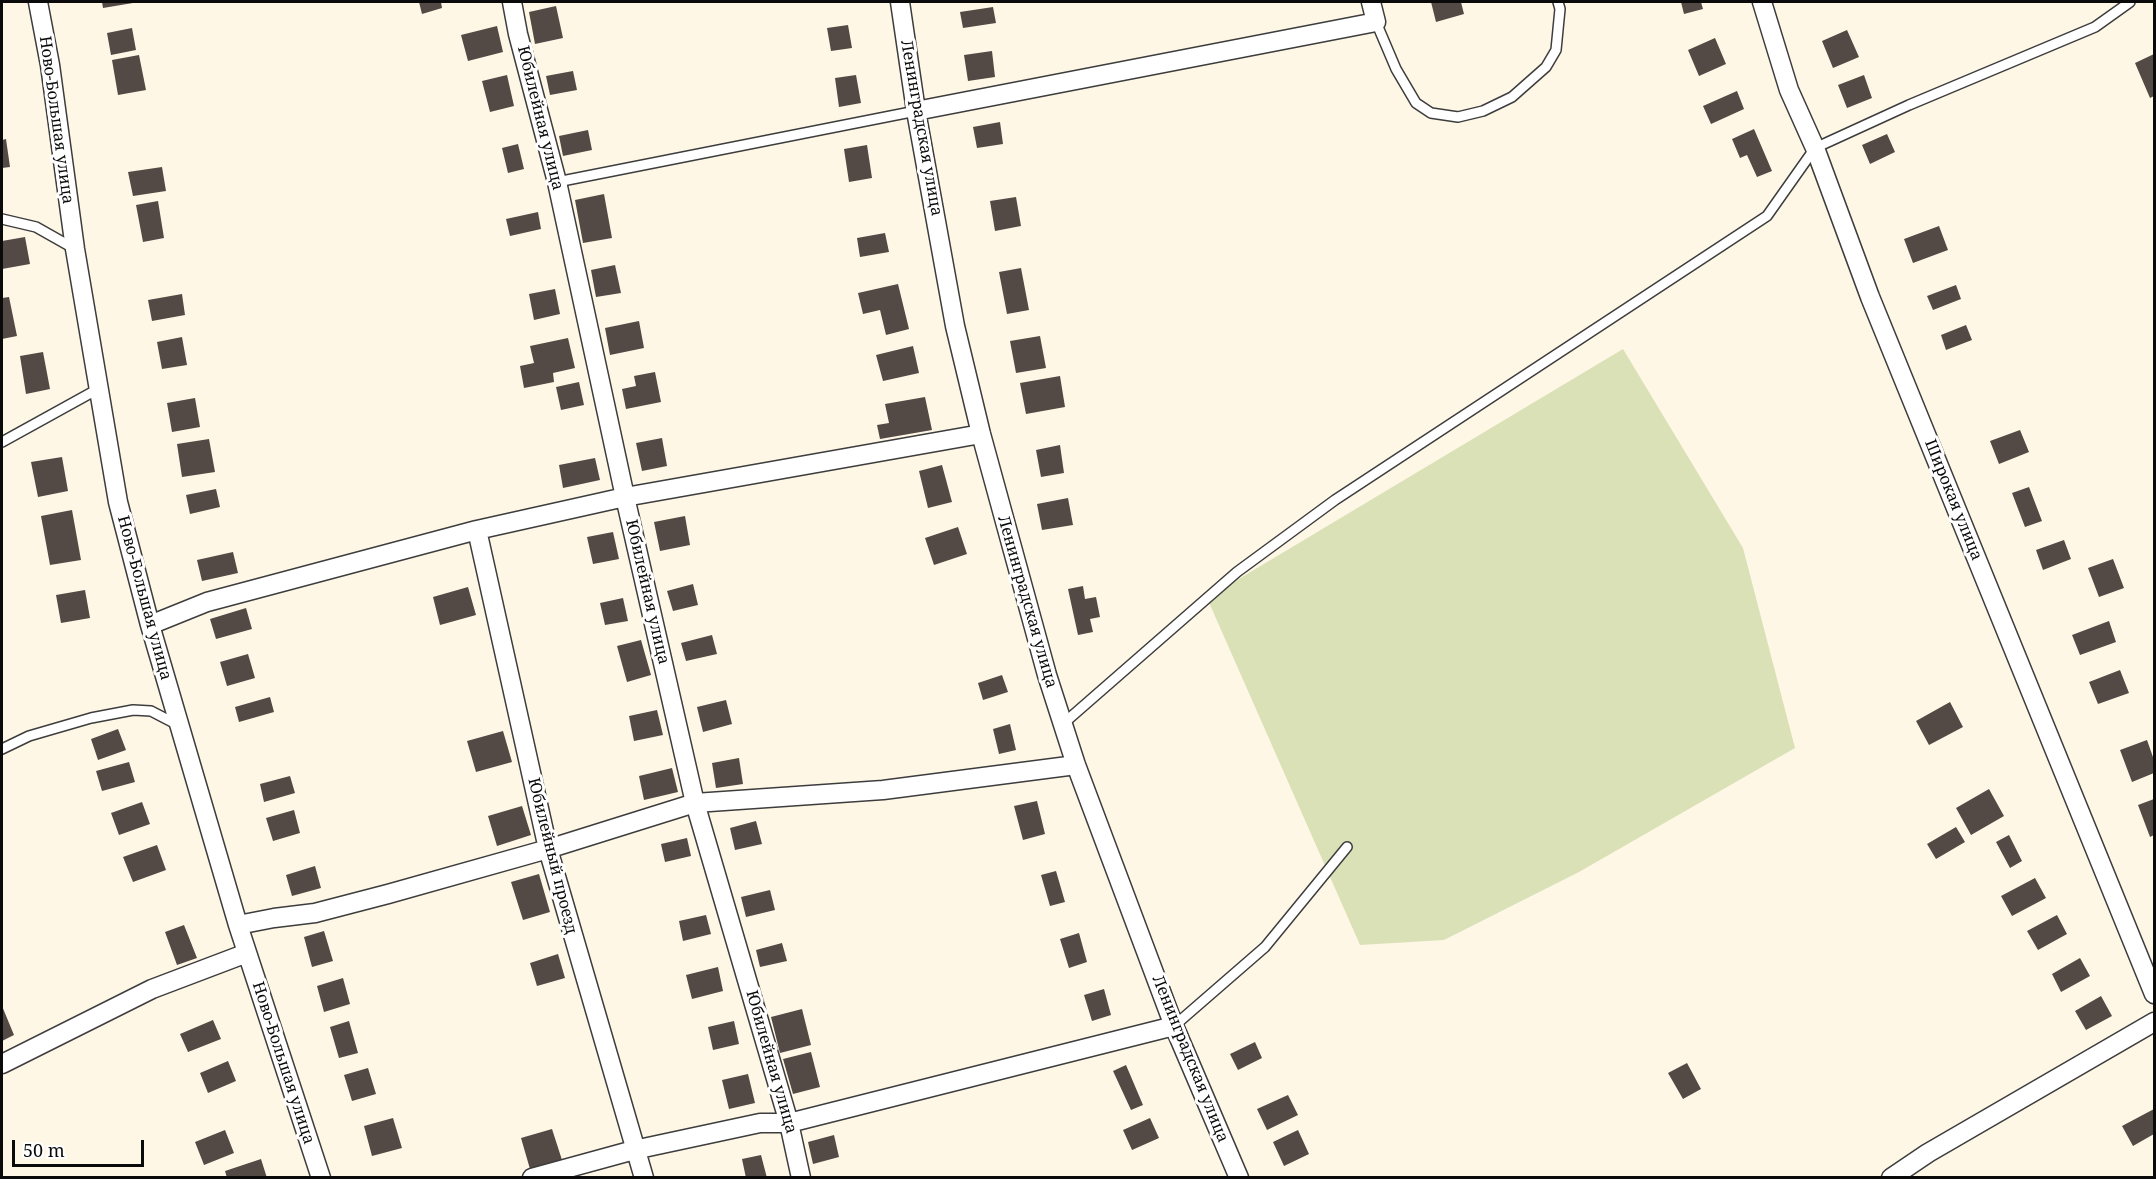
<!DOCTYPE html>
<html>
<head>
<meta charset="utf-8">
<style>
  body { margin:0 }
  #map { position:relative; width:2156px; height:1179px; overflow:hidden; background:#fff7e6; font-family:"Noto Serif",serif }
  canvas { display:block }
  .frame { position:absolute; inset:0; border:3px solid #0a0a0a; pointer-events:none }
  .scale { position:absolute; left:12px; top:1140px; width:132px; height:27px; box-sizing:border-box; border:3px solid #0a0a0a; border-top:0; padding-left:8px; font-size:18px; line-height:21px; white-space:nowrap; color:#0a0a0a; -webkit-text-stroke:4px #fff; paint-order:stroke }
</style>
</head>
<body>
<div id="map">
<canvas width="2156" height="1179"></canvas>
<div class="frame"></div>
<div class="scale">50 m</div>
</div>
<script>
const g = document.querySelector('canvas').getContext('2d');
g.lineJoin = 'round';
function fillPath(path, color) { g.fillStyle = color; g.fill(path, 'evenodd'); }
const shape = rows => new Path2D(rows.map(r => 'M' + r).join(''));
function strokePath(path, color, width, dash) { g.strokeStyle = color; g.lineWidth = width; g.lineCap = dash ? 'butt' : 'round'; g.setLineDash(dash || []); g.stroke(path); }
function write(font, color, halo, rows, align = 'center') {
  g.font = font + ' "Noto Serif",serif'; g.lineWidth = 6; g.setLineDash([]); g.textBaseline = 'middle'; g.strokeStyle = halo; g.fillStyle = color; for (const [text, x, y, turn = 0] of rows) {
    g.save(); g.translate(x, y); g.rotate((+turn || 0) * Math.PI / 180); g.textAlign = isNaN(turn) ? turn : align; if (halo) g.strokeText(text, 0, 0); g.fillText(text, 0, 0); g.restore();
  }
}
fillPath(shape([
  [1623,349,1743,548,1795,748,1579,872,1444,940,1360,945,1207,598]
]), '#dae1b7');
fillPath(shape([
  [102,2,133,2,133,3,103,8],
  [419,2,441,2,442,8,422,14],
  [1431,2,1461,2,1464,14,1436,22],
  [1681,2,1701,2,1703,9,1684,14],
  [556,6,563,38,535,44,529,12],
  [993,7,996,23,963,28,960,12],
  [848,25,852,48,831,51,827,28],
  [497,26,503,52,468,61,461,35],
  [132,28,136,50,111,55,107,33],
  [1847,30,1859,57,1833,68,1822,41],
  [1715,38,1726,64,1699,76,1688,50],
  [992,51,995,77,968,81,964,55],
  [2154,54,2154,96,2150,98,2135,63],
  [139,55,146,90,118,95,112,60],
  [573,71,577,90,550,95,546,76],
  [507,75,514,106,490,112,482,81],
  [856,75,861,103,839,107,835,78],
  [1864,75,1872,98,1847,108,1838,85],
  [1737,91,1744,109,1711,124,1703,106],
  [1000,122,1003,144,977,148,973,127],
  [1754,129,1772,171,1757,177,1747,155,1740,158,1732,139],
  [588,130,592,150,563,156,559,136],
  [1887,134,1895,152,1870,164,1862,145],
  [6,139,10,167,2,168,2,140],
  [518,144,524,169,508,173,502,148],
  [867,145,872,178,849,182,844,149],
  [162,167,166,191,133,196,128,172],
  [604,194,612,238,583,243,575,200],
  [1016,197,1021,226,995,231,990,201],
  [158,201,164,238,143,242,136,205],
  [538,212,541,229,510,236,506,219],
  [1939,226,1948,250,1913,263,1904,239],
  [885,233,889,252,860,257,857,238],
  [25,237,30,264,2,269,2,241],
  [615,265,621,293,596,297,591,270],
  [1021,268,1029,310,1007,314,999,272],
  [898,284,909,329,886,335,880,310,863,314,858,293],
  [1956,285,1961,299,1933,310,1927,296],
  [555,289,560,314,534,320,529,294],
  [182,294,185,315,152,321,148,300],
  [9,297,17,336,2,339,2,298],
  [639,321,644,348,610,355,605,328],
  [1966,325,1972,340,1946,350,1941,335],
  [1040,336,1046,368,1016,373,1010,341],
  [182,337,187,365,162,369,157,342],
  [568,338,575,368,553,373,554,382,524,388,520,366,534,363,530,346],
  [913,346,919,373,883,381,876,355],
  [43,352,50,389,26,394,20,356],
  [655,372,661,402,626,409,622,389,636,386,634,376],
  [1060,376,1065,407,1026,414,1020,383],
  [579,382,584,405,561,410,556,387],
  [925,397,932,430,880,439,877,425,889,423,885,404],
  [195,398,200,427,172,432,167,403],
  [2020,430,2029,452,1999,464,1990,441],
  [662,438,667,466,642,471,636,443],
  [209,439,215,472,182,477,177,444],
  [1060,445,1064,473,1041,477,1036,450],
  [62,457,68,491,38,497,31,462],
  [595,458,600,480,563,488,559,465],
  [942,465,952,502,928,508,919,471],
  [2029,487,2042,521,2025,527,2012,493],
  [216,489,220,507,190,514,186,495],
  [1068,498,1073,525,1042,530,1037,504],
  [72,510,81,560,50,565,41,516],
  [685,516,690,545,660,551,654,522],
  [958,527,967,554,934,565,925,538],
  [613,532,619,559,593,564,587,537],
  [2064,540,2071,559,2043,570,2036,550],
  [233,552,238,573,202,581,197,560],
  [2113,559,2124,588,2099,597,2088,568],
  [693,584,698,605,673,611,667,591],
  [1083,586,1085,599,1096,597,1100,617,1090,619,1093,632,1078,635,1068,589],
  [468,587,476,615,440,625,433,597],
  [85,590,90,618,61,623,56,595],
  [623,598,628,621,605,625,600,603],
  [246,608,252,629,216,639,210,619],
  [2109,621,2116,642,2080,655,2072,635],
  [712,635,717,654,686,661,681,643],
  [641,640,651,675,627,682,617,646],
  [248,654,255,678,227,686,220,662],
  [2120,670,2129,693,2098,704,2089,682],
  [1002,675,1008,692,983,700,978,683],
  [270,697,274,712,239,722,235,707],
  [726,700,732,724,703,732,697,707],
  [1950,702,1963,727,1929,745,1916,721],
  [657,710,663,735,634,741,629,716],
  [1010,724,1016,750,999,754,993,729],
  [118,729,126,750,98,760,91,739],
  [503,731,512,762,476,772,467,741],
  [2147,740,2154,760,2154,773,2132,782,2120,750],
  [739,758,743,784,716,788,712,763],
  [129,762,135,782,102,791,96,771],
  [672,768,678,792,644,800,639,776],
  [290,776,295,793,264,802,260,784],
  [1989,789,2004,816,1971,835,1956,808],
  [2154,799,2154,835,2150,837,2138,805],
  [1037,801,1045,834,1023,840,1014,806],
  [142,802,150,824,119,835,111,813],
  [522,806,531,835,497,846,488,816],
  [294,810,300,833,273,841,266,818],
  [756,821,762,844,735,850,730,828],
  [1956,827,1965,842,1936,859,1927,844],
  [2009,835,2022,861,2010,868,1996,842],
  [687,838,691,856,665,862,661,844],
  [157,845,166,870,133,882,123,857],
  [315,866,321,888,292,896,286,875],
  [1056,871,1065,902,1050,906,1041,875],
  [539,874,550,912,523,920,511,882],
  [2035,878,2046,898,2012,916,2001,896],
  [770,890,775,910,746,917,741,897],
  [706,915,711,934,683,941,679,921],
  [2057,915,2067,934,2038,950,2027,931],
  [184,925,197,958,177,965,165,932],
  [324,931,333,961,312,967,304,937],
  [1079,933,1087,962,1069,968,1060,939],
  [782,943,787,961,760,967,756,950],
  [558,954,565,978,537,986,530,963],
  [2080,958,2090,976,2061,992,2052,974],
  [718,967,723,991,692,999,686,975],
  [343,978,350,1004,324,1012,317,986],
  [1104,989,1111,1015,1092,1021,1084,995],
  [2101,996,2112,1016,2086,1030,2075,1011],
  [2,1006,14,1035,2,1041],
  [802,1009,811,1045,780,1053,771,1017],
  [213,1020,221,1039,188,1052,180,1034],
  [349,1021,358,1053,339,1058,330,1027],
  [734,1021,739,1044,713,1050,708,1027],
  [1255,1042,1262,1058,1238,1070,1230,1054],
  [811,1052,820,1087,793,1094,783,1059],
  [228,1061,236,1081,208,1093,200,1073],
  [1687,1063,1701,1089,1683,1099,1668,1073],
  [1126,1065,1143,1105,1131,1110,1113,1071],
  [368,1068,376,1094,352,1101,344,1075],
  [748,1074,755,1103,729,1109,722,1080],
  [1288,1095,1298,1115,1267,1130,1257,1109],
  [2154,1109,2154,1134,2133,1146,2122,1126],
  [393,1118,402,1148,372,1156,364,1126],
  [1150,1118,1159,1138,1132,1150,1123,1130],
  [552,1129,562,1160,530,1169,521,1138],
  [225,1130,234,1153,204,1165,195,1142],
  [1298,1130,1309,1154,1284,1166,1273,1142],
  [834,1135,839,1157,813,1164,808,1142],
  [761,1155,767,1178,746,1178,742,1159],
  [261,1159,267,1178,227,1178,225,1171]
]), '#534945');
const lane = shape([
  [1376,22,1396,69,1416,103,1431,113,1458,117,1483,111,1512,97,1546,67,1556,50,1560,9,1558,2],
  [557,182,916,111],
  [2,219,36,227,75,249],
  [2,442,98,389],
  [1064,723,1237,572,1335,500,1767,216,1815,148,1909,105,2095,27,2130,2],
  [2,749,29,736,91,718,133,710,151,711,178,725],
  [1174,1026,1265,947,1347,847]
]);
const street = shape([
  [38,2,50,65,75,249,118,502,150,625,238,925,321,1178],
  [512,2,518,34,557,182,625,497,695,803,789,1123,801,1178],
  [900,2,916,111,955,326,981,434,1047,675,1076,765,1174,1026,1239,1178],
  [1762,2,1789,90,1815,148,1870,297,2154,994],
  [916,111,1376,22,1371,2],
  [477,530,548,849,644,1178],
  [150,625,207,602,477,530,625,497,981,434],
  [238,925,274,918,315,913,388,894,548,849,695,803,883,790,1076,765],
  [2,1064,152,989,247,953],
  [532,1178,634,1150,760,1123,789,1123,1174,1026],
  [1891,1178,1928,1153,2154,1022]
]);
strokePath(lane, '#3d3d3d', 12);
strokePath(street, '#3d3d3d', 21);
strokePath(lane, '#fff', 9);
strokePath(street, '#fff', 18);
write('16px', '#0a0a0a', '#fff', [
  ["Юбилейная улица",540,118,76],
  ["Ново-Большая улица",56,120,82],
  ["Ленинградская улица",921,128,80],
  ["Широкая улица",1953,500,68],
  ["Юбилейная улица",647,592,77],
  ["Ново-Большая улица",144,598,75],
  ["Ленинградская улица",1027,602,74],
  ["Юбилейный проезд",552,856,76],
  ["Ленинградская улица",1190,1059,68],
  ["Юбилейная улица",771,1062,74],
  ["Ново-Большая улица",283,1063,72]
]);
</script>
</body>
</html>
